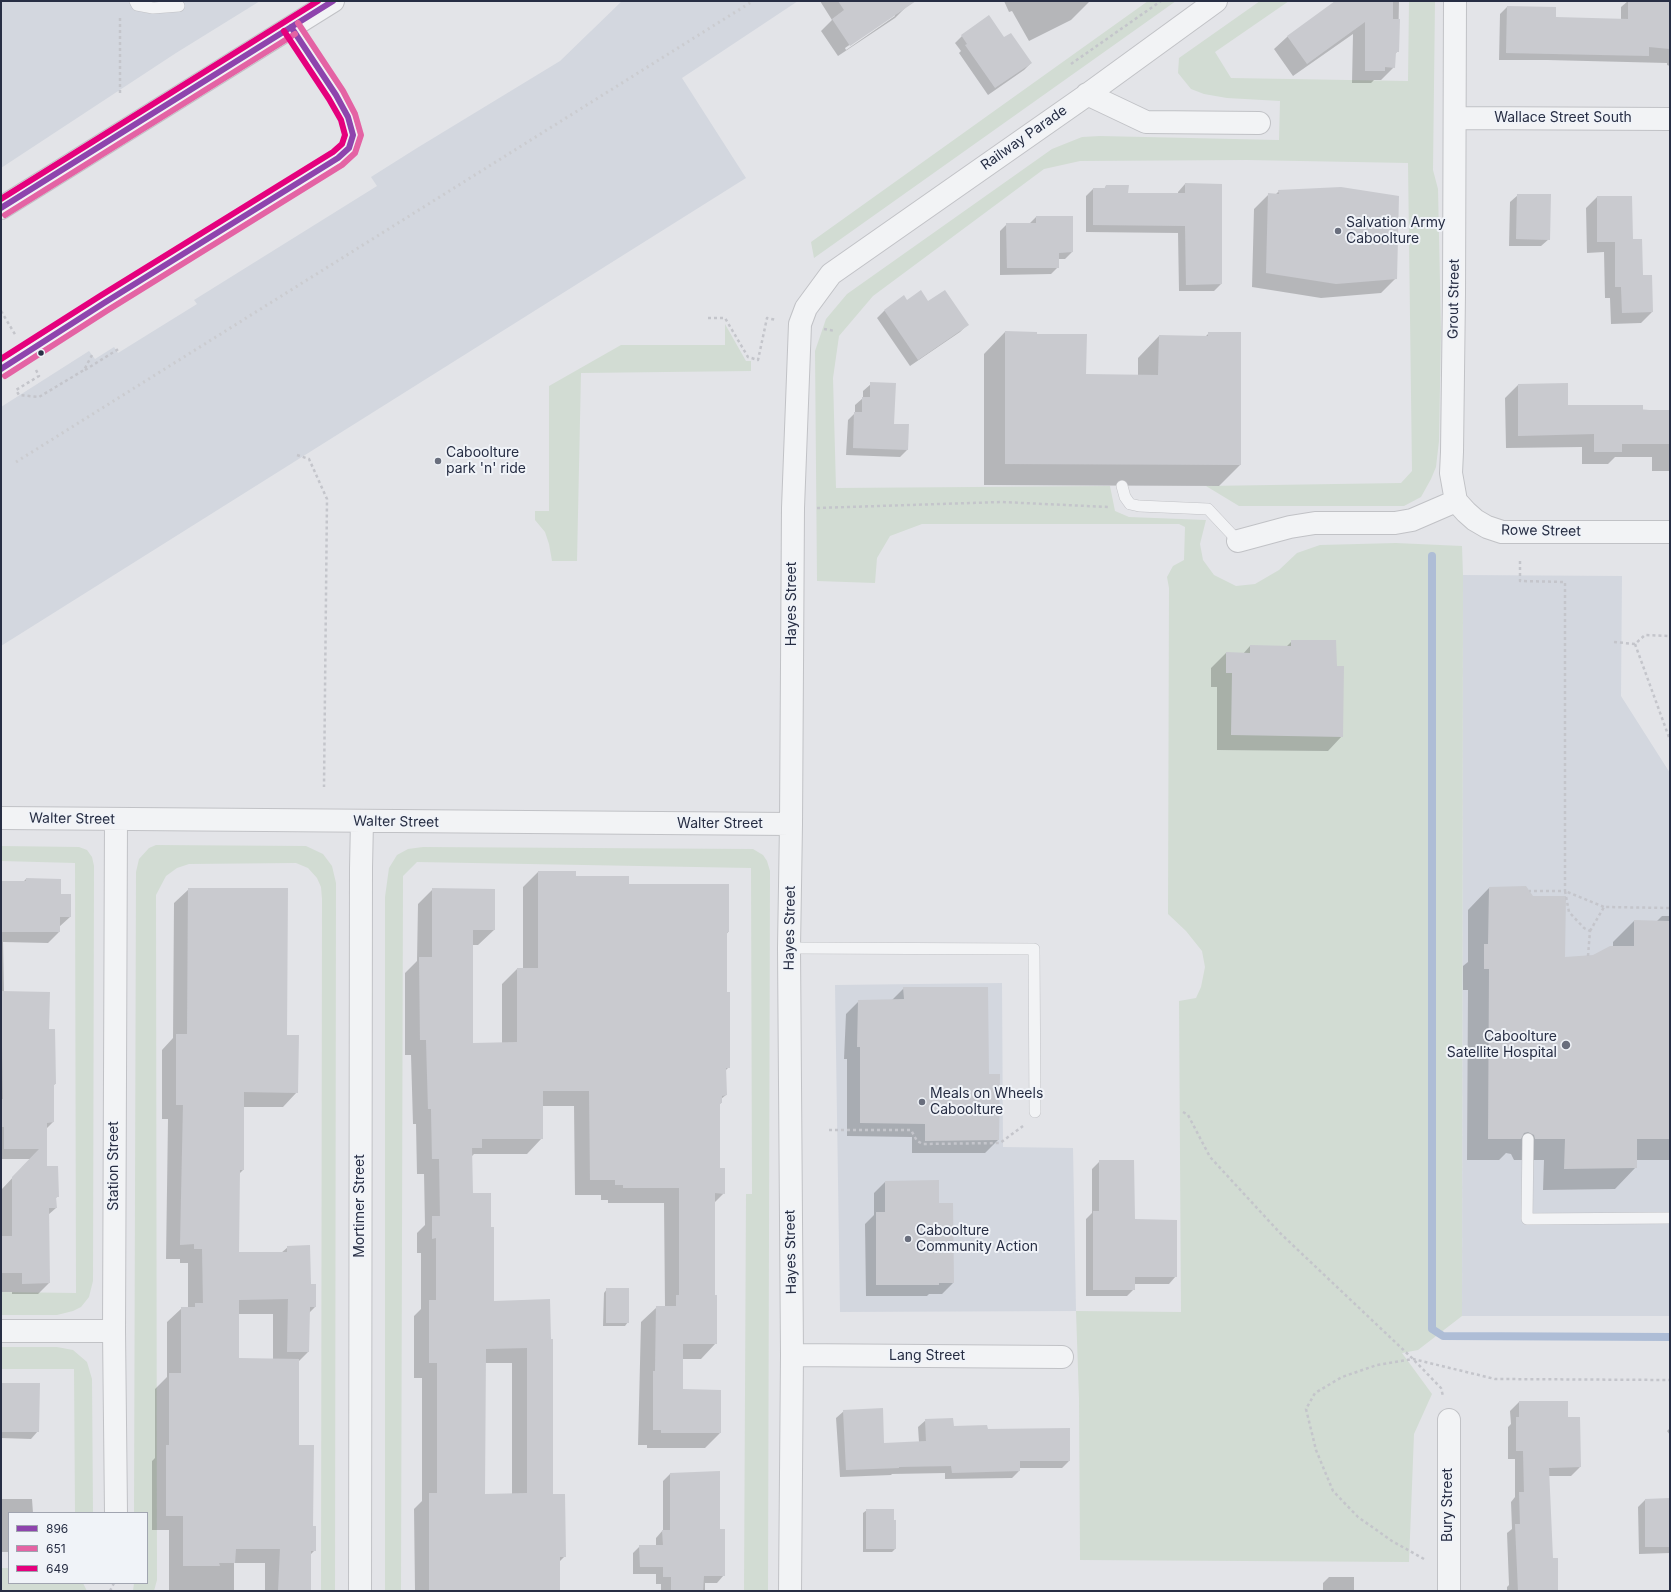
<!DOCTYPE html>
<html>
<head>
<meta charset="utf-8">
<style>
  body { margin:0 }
  #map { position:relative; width:1671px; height:1592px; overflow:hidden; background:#e3e4e8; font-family:Inter,sans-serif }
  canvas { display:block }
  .frame { position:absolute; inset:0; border:2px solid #272e44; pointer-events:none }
  .legend { position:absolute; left:8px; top:1512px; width:140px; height:72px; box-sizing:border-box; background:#f0f3f8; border:1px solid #a0a4b0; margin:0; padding:5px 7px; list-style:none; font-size:12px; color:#272e44 }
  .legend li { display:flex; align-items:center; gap:8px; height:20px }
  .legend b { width:20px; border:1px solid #a0a4b0 }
</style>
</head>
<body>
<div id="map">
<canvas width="1671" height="1592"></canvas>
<div class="frame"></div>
<ul class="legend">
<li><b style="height:5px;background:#8e44ad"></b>896</li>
<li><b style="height:5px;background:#e463a4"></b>651</li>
<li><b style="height:5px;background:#e5007d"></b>649</li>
</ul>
</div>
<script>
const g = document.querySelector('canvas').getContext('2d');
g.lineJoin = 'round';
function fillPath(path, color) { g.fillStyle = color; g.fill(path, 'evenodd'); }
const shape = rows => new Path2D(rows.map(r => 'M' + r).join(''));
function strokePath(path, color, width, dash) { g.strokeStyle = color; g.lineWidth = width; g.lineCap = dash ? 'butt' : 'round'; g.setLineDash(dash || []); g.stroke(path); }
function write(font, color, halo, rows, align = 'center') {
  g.font = font + ' Inter,sans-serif'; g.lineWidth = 4; g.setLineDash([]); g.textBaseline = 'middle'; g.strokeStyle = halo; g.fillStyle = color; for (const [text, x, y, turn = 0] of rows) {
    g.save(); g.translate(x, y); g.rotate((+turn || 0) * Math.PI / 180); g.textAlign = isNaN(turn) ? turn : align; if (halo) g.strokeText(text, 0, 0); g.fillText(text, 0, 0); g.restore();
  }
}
fillPath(shape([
  [1,1,260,1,176,53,1,168],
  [622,1,798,1,682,78,746,178,1,646,1,407,89,351,95,359,114,347,118,353,197,304,194,300,377,186,371,177,417,148,560,61],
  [1463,575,1622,576,1621,696,1670,773,1670,1316,1462,1316],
  [1002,983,1003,1147,1073,1148,1076,1311,840,1312,835,985]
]), '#d3d7df');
fillPath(shape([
  [1148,1,1176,1,814,258,811,242],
  [1260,1,1289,1,1215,52,1231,78,1408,81,1409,1,1435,1,1433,170,1438,189,1441,330,1439,441,1436,467,1431,479,1421,497,1404,506,1239,506,1206,486,1401,483,1412,471,1408,163,1247,160,1080,161,1044,169,873,296,839,336,833,378,836,488,1110,486,1115,511,1129,517,1206,520,1200,544,1203,560,1214,575,1236,586,1255,584,1279,570,1297,553,1320,545,1396,543,1462,546,1463,575,1462,1316,1418,1350,1402,1353,1432,1394,1414,1434,1409,1562,1080,1560,1079,1399,1076,1311,1181,1312,1179,1001,1196,998,1201,987,1205,967,1202,951,1186,931,1168,914,1169,588,1167,577,1173,566,1184,560,1185,527,1179,524,922,524,890,536,877,558,875,583,817,581,815,351,826,319,847,294,1052,149,1082,137,1100,136,1279,140,1280,101,1227,98,1204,94,1191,89,1178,73,1179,58],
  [725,324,746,361,751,361,751,371,581,373,577,561,552,561,549,544,545,532,535,520,535,511,549,511,549,386,621,345,725,345],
  [156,845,306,846,323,854,332,866,336,883,335,1591,321,1591,322,899,321,887,317,878,308,868,296,863,189,864,177,868,166,876,156,895,157,1580,154,1591,133,1591,134,1583,147,1583,147,1513,134,1513,136,872,139,859,149,848],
  [1,846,79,847,87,850,92,857,94,866,93,1281,89,1297,81,1307,73,1311,57,1315,1,1315,1,1292,76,1293,75,863,1,861],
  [423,847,753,849,763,855,767,861,770,871,768,1591,744,1591,746,1194,752,1194,751,868,417,862,403,876,401,1591,385,1591,385,897,389,868,397,855,408,849],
  [1,1347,57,1347,73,1350,87,1362,92,1379,93,1513,75,1513,74,1369,1,1369],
  [1,1568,9,1568,9,1583,83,1583,87,1591,1,1591]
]), '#d2dcd3');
fillPath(shape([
  [820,1,903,1,906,7,895,18,838,56,821,31,832,20],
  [895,14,895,16,846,50,845,48],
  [1004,1,1090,1,1071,20,1029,41,1012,11,1009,12],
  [1337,1,1399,1,1398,51,1394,55,1394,67,1381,80,1374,80,1371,83,1352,83,1353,34,1293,76,1274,49,1287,37],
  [1628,1,1670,2,1670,66,1667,65,1667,63,1547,60,1499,60,1500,14,1507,7,1555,18,1621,20,1621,7],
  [962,36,1031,63,1024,70,988,95,959,53,961,51,955,43],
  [1185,184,1221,284,1214,291,1179,291,1178,233,1086,232,1086,196,1093,189,1104,189,1106,186,1127,194,1178,194,1178,192],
  [1279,191,1396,278,1381,293,1321,298,1252,287,1254,209,1269,194,1275,195],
  [1518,195,1549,239,1541,246,1509,246,1510,202],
  [1597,197,1632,240,1652,312,1641,323,1611,324,1610,298,1605,298,1604,252,1587,253,1586,208],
  [1036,217,1072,217,1072,252,1065,259,1058,259,1058,267,1051,274,1000,275,1000,231,1007,224,1029,224],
  [904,297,907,301,928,303,967,325,960,332,910,366,877,318,884,311],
  [1005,332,1036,335,1085,375,1138,376,1138,358,1159,336,1205,337,1209,333,1240,465,1219,486,984,485,984,354],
  [871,384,907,450,900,457,846,455,848,420,855,413,855,405,863,398,863,391],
  [1518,385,1567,406,1670,411,1670,471,1652,471,1652,457,1615,457,1608,464,1582,464,1582,447,1506,448,1505,398],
  [1292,641,1336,667,1342,736,1328,751,1217,750,1217,687,1211,687,1211,668,1226,653,1243,654,1250,646,1286,647],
  [538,872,575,872,575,877,628,885,728,932,726,935,726,992,729,1067,725,1071,726,1095,721,1099,721,1103,719,1105,719,1169,724,1193,714,1203,714,1296,716,1343,701,1359,682,1359,682,1390,720,1433,705,1448,647,1448,647,1445,638,1445,641,1322,657,1307,665,1307,664,1203,608,1203,608,1200,601,1200,601,1195,575,1195,574,1106,542,1106,542,1138,527,1154,474,1154,471,1157,472,1194,490,1228,493,1302,549,1300,552,1495,565,1556,559,1562,559,1591,415,1591,414,1509,422,1501,422,1378,414,1378,414,1316,421,1309,421,1253,417,1253,417,1233,425,1225,424,1174,417,1174,416,1124,413,1124,411,1055,405,1055,405,973,417,961,418,904,433,889,494,930,478,945,472,945,472,1044,502,1043,502,984,517,969,523,969,523,887],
  [485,1363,512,1363,512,1495,484,1495],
  [26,879,60,896,70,917,59,927,59,932,48,943,3,942,4,992,48,1030,55,1084,53,1086,53,1122,46,1129,46,1167,58,1196,56,1198,56,1208,48,1215,49,1283,38,1294,12,1294,12,1292,1,1292,2,1189,30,1159,1,1159,1,882,23,882],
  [1489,888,1564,958,1593,956,1613,947,1613,942,1634,921,1656,922,1662,916,1670,916,1670,1160,1636,1160,1636,1167,1615,1189,1543,1190,1544,1160,1514,1160,1511,1154,1506,1153,1499,1160,1467,1160,1468,990,1463,990,1463,966,1468,962,1468,910],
  [189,889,286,1036,297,1092,283,1107,243,1107,243,1170,239,1174,238,1253,281,1253,288,1247,310,1285,315,1307,309,1313,308,1352,298,1362,298,1446,312,1527,315,1550,310,1555,310,1591,265,1591,265,1563,234,1563,234,1591,169,1591,169,1530,152,1530,152,1461,155,1458,155,1389,167,1377,167,1322,182,1308,188,1308,188,1263,180,1263,180,1259,166,1259,168,1119,162,1119,162,1050,173,1038,174,903],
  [238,1314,273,1314,273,1359,238,1359],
  [904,988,988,1075,998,1140,985,1153,912,1153,912,1137,847,1136,847,1059,844,1059,846,1014,859,1001,892,1000],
  [1099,1162,1134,1220,1176,1276,1169,1284,1134,1284,1134,1289,1127,1296,1086,1296,1086,1219,1092,1213,1092,1169],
  [885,1182,938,1204,953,1283,942,1294,929,1294,927,1296,866,1296,865,1224,874,1215,874,1193],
  [607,1289,628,1322,625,1326,603,1326,604,1293],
  [1,1384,38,1431,31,1439,1,1438],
  [1519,1402,1567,1418,1580,1467,1571,1476,1548,1476,1552,1559,1557,1591,1507,1591,1507,1587,1509,1585,1507,1533,1512,1529,1511,1502,1515,1497,1515,1459,1508,1459,1508,1427,1511,1424,1510,1411],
  [844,1411,884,1444,919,1442,918,1427,926,1420,953,1427,987,1430,1069,1461,1062,1468,1019,1468,1019,1471,1012,1478,945,1479,945,1473,892,1474,891,1475,840,1477,836,1418],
  [1670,1428,1670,1435,1667,1431],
  [670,1474,719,1530,724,1575,717,1583,705,1583,705,1591,661,1591,661,1584,656,1584,656,1574,633,1574,633,1553,640,1546,656,1546,656,1538,663,1530,663,1481],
  [1,1499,32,1499,33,1513,9,1513,9,1552,1,1552],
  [1670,1499,1670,1576,1670,1553,1639,1554,1638,1507,1645,1500],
  [867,1510,895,1549,892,1552,863,1552,863,1513],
  [1329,1577,1354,1577,1354,1591,1323,1591,1323,1583]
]), '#0003');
strokePath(shape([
  [1432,556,1432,1329,1443,1336,1670,1337]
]), '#aebdd6', 8);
fillPath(shape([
  [838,1,916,1,850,46,832,19,844,10],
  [1335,1,1395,1,1393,2,1393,19,1400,19,1399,52,1396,52,1395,68,1385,67,1385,71,1365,71,1365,22,1307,64,1287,36],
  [1628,1,1670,1,1670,49,1649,47,1649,56,1506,53,1507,6,1556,7,1556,17,1628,19],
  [989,15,1004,37,1011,33,1032,63,995,88,965,45,967,44,961,35],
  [1185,183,1222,184,1222,284,1186,285,1185,226,1093,225,1093,188,1105,188,1106,185,1129,185,1128,193,1185,193],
  [1341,187,1399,196,1397,279,1336,284,1266,273,1268,193,1279,194,1278,190],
  [1517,194,1551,194,1550,240,1516,239],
  [1597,196,1632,196,1633,239,1642,239,1643,275,1652,275,1653,312,1622,313,1621,287,1615,287,1615,242,1597,242],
  [1036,216,1073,216,1073,252,1059,253,1059,268,1007,268,1006,223,1036,223],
  [921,290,928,301,945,290,969,325,918,360,884,310,904,295,907,300],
  [1005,331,1037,332,1037,334,1087,334,1086,374,1158,375,1159,335,1208,336,1208,332,1241,332,1241,465,1005,464],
  [870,382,896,383,894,424,909,424,908,450,853,448,854,412,862,412,862,397,870,397],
  [1568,383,1568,405,1643,405,1643,410,1670,410,1670,444,1622,444,1622,452,1594,452,1594,434,1518,436,1518,384],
  [1291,640,1336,640,1337,666,1344,666,1343,737,1231,735,1232,673,1226,673,1226,652,1250,653,1250,645,1291,646],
  [538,871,576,871,576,876,629,876,629,884,729,884,729,932,727,932,727,992,730,992,730,1068,726,1068,727,1095,722,1096,722,1103,720,1103,720,1168,725,1168,725,1194,715,1193,715,1295,717,1295,717,1344,683,1344,683,1389,721,1390,721,1433,661,1433,661,1430,653,1430,653,1371,655,1371,656,1306,676,1306,676,1295,679,1295,679,1188,623,1188,623,1185,615,1185,615,1180,590,1180,589,1091,543,1091,543,1139,482,1139,482,1148,472,1148,473,1193,491,1193,491,1227,494,1227,494,1301,550,1299,551,1339,553,1339,553,1494,565,1494,566,1557,560,1557,560,1591,429,1591,429,1493,437,1493,437,1363,429,1363,429,1300,436,1300,436,1238,432,1239,432,1216,440,1216,439,1159,432,1159,431,1109,428,1109,426,1040,420,1040,419,957,432,957,432,888,495,889,495,930,473,930,473,1043,517,1042,517,968,538,968],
  [527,1348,527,1493,485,1494,486,1349],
  [26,878,61,879,61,894,71,894,71,917,60,917,60,932,1,932,1,881,26,881],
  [1526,886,1533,896,1566,896,1565,957,1593,955,1610,946,1634,946,1634,920,1670,921,1670,1139,1637,1139,1637,1168,1564,1169,1565,1139,1535,1139,1534,1135,1528,1132,1524,1133,1521,1139,1488,1139,1489,969,1484,969,1484,944,1488,944,1489,887],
  [188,888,288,888,287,1035,299,1035,298,1093,244,1092,244,1170,240,1170,239,1252,287,1252,287,1246,310,1245,311,1284,316,1284,316,1307,310,1307,309,1352,287,1352,288,1299,239,1300,239,1358,299,1359,299,1445,314,1445,313,1526,316,1526,316,1551,311,1551,311,1591,278,1591,280,1549,236,1549,235,1563,219,1563,220,1566,183,1566,183,1516,166,1516,166,1445,169,1445,169,1373,181,1373,181,1307,195,1307,195,1303,203,1303,202,1249,194,1249,194,1244,180,1245,183,1105,176,1105,176,1034,187,1034],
  [903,987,988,987,989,1074,1000,1074,999,1140,925,1141,925,1124,860,1123,860,1047,857,1047,858,1000,904,999],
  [1,991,50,992,49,1029,55,1029,56,1084,54,1084,54,1122,47,1123,47,1166,58,1166,59,1197,56,1197,57,1208,49,1208,50,1283,22,1284,22,1273,1,1273,1,1236,12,1236,12,1177,39,1149,4,1149,4,1127,1,1127,1,1099,3,1099],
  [1099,1160,1134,1160,1135,1219,1177,1220,1177,1277,1135,1277,1135,1290,1093,1290,1093,1211,1099,1211],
  [939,1180,939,1203,953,1203,954,1283,939,1283,939,1285,876,1285,876,1212,885,1212,885,1181],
  [606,1288,629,1288,629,1323,606,1323],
  [1,1383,40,1383,39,1432,1,1432],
  [1519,1401,1568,1401,1568,1417,1580,1417,1581,1467,1549,1468,1553,1558,1558,1558,1558,1591,1518,1591,1515,1524,1520,1524,1519,1492,1524,1492,1523,1451,1516,1451,1516,1417,1519,1417],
  [883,1408,884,1443,926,1441,925,1419,953,1418,954,1426,987,1425,988,1429,1070,1428,1070,1461,1020,1461,1020,1471,952,1473,951,1466,899,1467,899,1468,846,1470,843,1410],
  [720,1471,720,1529,725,1529,725,1576,704,1576,703,1591,671,1591,671,1577,663,1577,663,1567,640,1567,639,1545,663,1545,662,1530,670,1530,670,1473],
  [1670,1498,1670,1547,1645,1547,1645,1499],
  [866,1509,894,1509,894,1520,896,1520,896,1549,866,1549]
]), '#c9cacf');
const service = shape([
  [135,1,137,5,153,8,179,6],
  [1,369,104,303,338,158,349,148,353,135,348,117,336,95,291,27],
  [1122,486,1125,497,1130,504,1139,506,1208,509,1238,541],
  [789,948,1034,949,1035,1112],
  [1528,1139,1527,1219,1670,1218]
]);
const minor = shape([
  [1455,1,1454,294,1452,452,1451,473,1456,501,1466,512,1475,520,1487,527,1502,532,1670,532],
  [1087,94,1146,122,1259,123],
  [1455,118,1670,119],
  [1238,541,1290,527,1315,523,1395,523,1412,520,1456,501],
  [1,818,791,824],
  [116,820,114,1331,116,1513],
  [1,1331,114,1331],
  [792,1355,1062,1357],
  [360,1591,361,868,362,821],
  [790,1591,792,1355,789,948,791,824,793,508,800,324,806,308,831,274,1084,97,1216,1],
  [1449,1591,1449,1420]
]);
const tertiary = shape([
  [1,208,333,1]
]);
strokePath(service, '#c1c2c6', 12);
strokePath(minor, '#c1c2c6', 24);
strokePath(tertiary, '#c1c2c6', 24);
strokePath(shape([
  [1071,64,1161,1],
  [120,93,120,15],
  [1,311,16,336],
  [708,318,725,318,748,357,758,360,767,318,776,320],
  [824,329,835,331],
  [36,370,39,376,16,390,19,395,39,397,84,370,92,355],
  [85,370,120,348],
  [297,455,309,459,327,499,324,787],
  [817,508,1002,502,1108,507],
  [1520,561,1520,581,1565,582,1565,891,1529,891],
  [1614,642,1635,644,1645,635,1670,636],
  [1635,644,1670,740],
  [1590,931,1604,907,1670,908],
  [1588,956,1590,931,1584,928,1569,912,1565,891,1604,907],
  [1183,1112,1188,1115,1210,1157,1280,1233,1413,1359,1441,1388,1443,1396],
  [829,1130,911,1130,917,1141,923,1144,1000,1143,1023,1126],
  [1424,1559,1392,1541,1358,1517,1333,1491,1316,1450,1306,1409,1315,1393,1342,1377,1377,1365,1413,1359,1495,1379,1670,1380],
  [110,1591,114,1583]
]), '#c4c5cb', 2.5, [3, 3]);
strokePath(service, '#f2f3f5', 11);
strokePath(minor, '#f2f3f5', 22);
strokePath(tertiary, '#f2f3f5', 22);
strokePath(shape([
  [16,462,753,1]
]), '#cbccd0', 3, [2, 4]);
strokePath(shape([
  [1,208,333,1],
  [1,369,104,303,338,158,349,148,353,135,348,117,336,95,291,27]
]), '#8e44ad', 6);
strokePath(shape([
  [5,215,295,34],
  [5,376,108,310,342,165,355,153,361,135,355,114,343,91,298,23]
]), '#e463a4', 6);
strokePath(shape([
  [1,199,318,1],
  [1,359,100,296,333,152,342,144,345,135,341,120,329,99,284,31]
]), '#e5007d', 6);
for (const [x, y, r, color] of [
  [1338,231,4,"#696e7d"],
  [41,353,3.5,"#272e44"],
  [438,461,4,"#696e7d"],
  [1566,1045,5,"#696e7d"],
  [922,1102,4,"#696e7d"],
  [908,1239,4,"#696e7d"]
]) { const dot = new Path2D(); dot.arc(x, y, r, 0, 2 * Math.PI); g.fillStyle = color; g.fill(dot); strokePath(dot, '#f0f3f8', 1.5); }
write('14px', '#272e44', '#f0f3f8', [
  ["Wallace Street South",1563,118],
  ["Railway Parade",1024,138,-35],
  ["Grout Street",1454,299,-89],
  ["Rowe Street",1541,531,1],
  ["Hayes Street",792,604,-90],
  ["Walter Street",72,819,1],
  ["Walter Street",396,822,1],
  ["Walter Street",720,824],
  ["Hayes Street",790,928,-89],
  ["Station Street",114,1166,-90],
  ["Mortimer Street",360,1206,-90],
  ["Hayes Street",791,1252,-91],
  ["Lang Street",927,1356],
  ["Bury Street",1448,1505,-90]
]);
write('14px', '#272e44', '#f0f3f8', [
  ["Salvation Army",1346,223],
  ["Caboolture",1346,239],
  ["Caboolture",446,453],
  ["park 'n' ride",446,469],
  ["Caboolture",1557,1037,"right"],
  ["Satellite Hospital",1557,1053,"right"],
  ["Meals on Wheels",930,1094],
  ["Caboolture",930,1110],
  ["Caboolture",916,1231],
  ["Community Action",916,1247]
], 'left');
</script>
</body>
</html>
